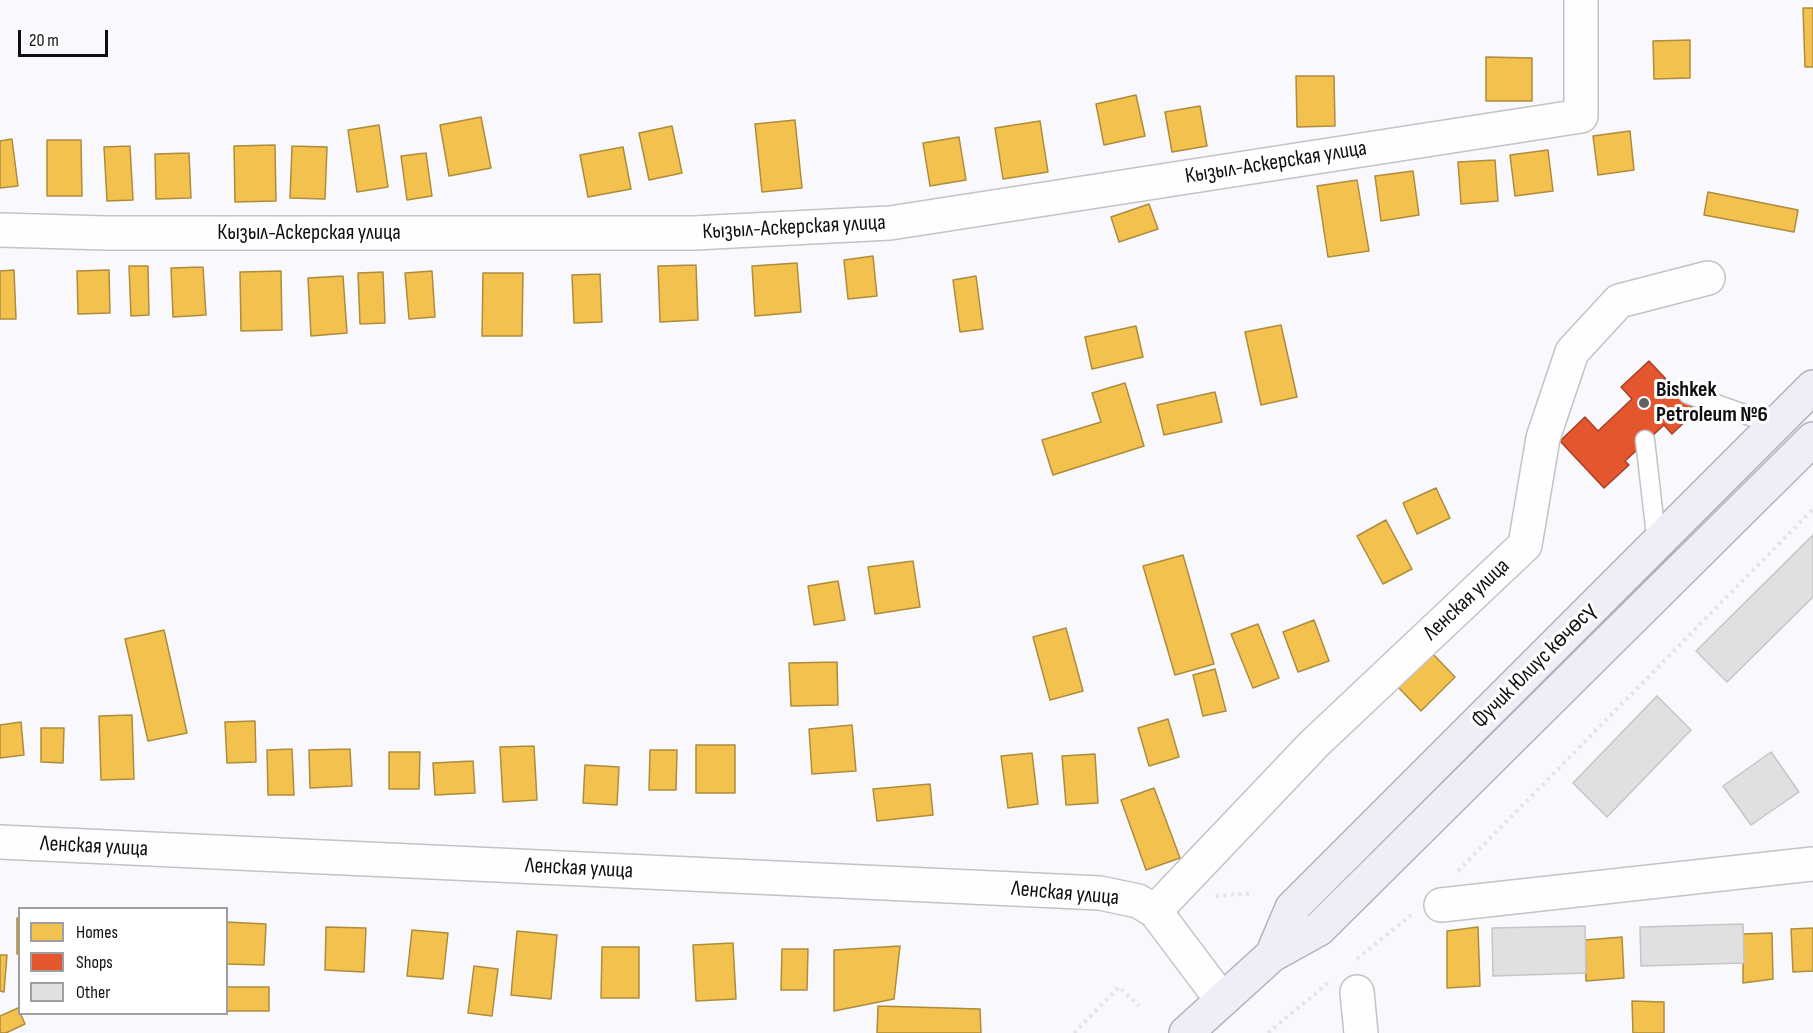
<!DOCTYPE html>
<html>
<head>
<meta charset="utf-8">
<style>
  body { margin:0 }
  #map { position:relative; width:1813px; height:1033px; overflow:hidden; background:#f9f9fd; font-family:"Sofia Sans Condensed",sans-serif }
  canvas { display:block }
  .legend { position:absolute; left:18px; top:907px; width:210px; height:108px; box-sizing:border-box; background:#fff; border:2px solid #9f9fa0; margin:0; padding:8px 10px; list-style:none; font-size:18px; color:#0f0f12 }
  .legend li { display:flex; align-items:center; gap:12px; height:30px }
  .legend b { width:30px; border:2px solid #9f9fa0 }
  .scale { position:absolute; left:18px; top:30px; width:90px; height:27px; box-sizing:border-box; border:3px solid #0f0f12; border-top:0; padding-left:8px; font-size:18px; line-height:21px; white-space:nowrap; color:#0f0f12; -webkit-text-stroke:4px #fff; paint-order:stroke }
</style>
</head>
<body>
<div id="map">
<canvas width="1813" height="1033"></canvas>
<ul class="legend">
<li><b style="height:16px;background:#f2c14e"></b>Homes</li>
<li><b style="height:16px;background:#e4572e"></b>Shops</li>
<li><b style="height:16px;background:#e1e0e0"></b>Other</li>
</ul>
<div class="scale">20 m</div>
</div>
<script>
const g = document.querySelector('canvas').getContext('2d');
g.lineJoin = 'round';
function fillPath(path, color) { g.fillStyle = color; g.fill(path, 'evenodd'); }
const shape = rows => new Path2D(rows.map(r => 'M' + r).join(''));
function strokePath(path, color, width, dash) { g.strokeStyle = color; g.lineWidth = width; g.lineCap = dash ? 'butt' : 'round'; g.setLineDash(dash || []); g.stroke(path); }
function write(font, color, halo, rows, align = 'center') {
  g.font = font + ' "Sofia Sans Condensed",sans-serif'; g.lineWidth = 6; g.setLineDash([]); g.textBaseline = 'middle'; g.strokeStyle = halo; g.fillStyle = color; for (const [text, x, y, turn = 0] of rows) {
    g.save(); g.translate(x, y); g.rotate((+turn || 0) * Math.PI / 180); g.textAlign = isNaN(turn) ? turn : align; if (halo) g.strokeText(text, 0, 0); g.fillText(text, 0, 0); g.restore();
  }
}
const homes = shape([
  [1803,8,1813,8,1813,67,1805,67,1803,8],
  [1690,40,1690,78,1654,79,1653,41,1690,40],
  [1486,57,1532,58,1532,101,1486,101,1486,57],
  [1296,76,1334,76,1335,126,1297,127,1296,76],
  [1136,95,1145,136,1104,145,1096,104,1136,95],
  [1200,106,1207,146,1172,152,1165,112,1200,106],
  [481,117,491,168,449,176,440,125,481,117],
  [795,120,802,188,762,192,755,124,795,120],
  [1040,121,1048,172,1003,179,995,128,1040,121],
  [379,125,388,187,357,192,348,130,379,125],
  [672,126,682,173,649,180,639,133,672,126],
  [1630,131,1634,170,1598,175,1593,136,1630,131],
  [959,137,966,180,930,186,923,143,959,137],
  [12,139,18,186,0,188,0,141,12,139],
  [47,140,81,140,82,196,47,196,47,140],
  [275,145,276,201,235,202,234,146,275,145],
  [130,146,133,200,107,201,104,147,130,146],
  [292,146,327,147,325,199,290,198,292,146],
  [623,147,631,189,588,197,580,155,623,147],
  [1548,150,1553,191,1515,196,1510,155,1548,150],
  [189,153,191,198,156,199,155,154,189,153],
  [426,153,432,196,407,200,401,156,426,153],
  [1495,160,1498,201,1461,204,1458,162,1495,160],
  [1413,171,1419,215,1381,221,1375,176,1413,171],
  [1357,180,1369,251,1328,257,1317,186,1357,180],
  [1708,192,1798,210,1794,232,1704,215,1708,192],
  [1149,204,1158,229,1119,242,1111,217,1149,204],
  [873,256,877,296,848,299,844,260,873,256],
  [797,263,801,312,755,316,752,266,797,263],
  [696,265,698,320,660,322,658,266,696,265],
  [129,266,148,266,149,315,131,316,129,266],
  [203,267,206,315,173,317,171,268,203,267],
  [14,270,16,319,0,319,0,271,14,270],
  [109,270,110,313,78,314,77,271,109,270],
  [281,271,282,330,241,331,240,272,281,271],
  [432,271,435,317,409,319,405,273,432,271],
  [383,272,385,323,360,324,358,273,383,272],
  [483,273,523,273,522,336,482,336,483,273],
  [600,274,602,322,574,323,572,275,600,274],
  [343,276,347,333,311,336,308,278,343,276],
  [976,276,983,329,960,332,953,280,976,276],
  [1281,325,1297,397,1261,405,1245,332,1281,325],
  [1136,326,1143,357,1092,369,1085,337,1136,326],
  [1125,383,1144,446,1053,475,1042,440,1101,422,1092,393,1125,383],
  [1215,392,1222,422,1164,435,1157,405,1215,392],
  [1436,488,1450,518,1417,534,1403,503,1436,488],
  [1386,520,1412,569,1383,584,1357,536,1386,520],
  [1183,555,1214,664,1175,675,1143,566,1183,555],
  [913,561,920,607,875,614,868,567,913,561],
  [838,581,845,620,814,625,808,586,838,581],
  [1314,620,1329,661,1298,672,1283,632,1314,620],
  [1258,624,1279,678,1253,688,1231,634,1258,624],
  [1066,628,1083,691,1050,700,1033,637,1066,628],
  [164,630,187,733,148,741,125,639,164,630],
  [1432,653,1455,677,1421,711,1398,687,1432,653],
  [837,662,838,705,791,706,789,663,837,662],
  [1215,669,1226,711,1203,716,1193,675,1215,669],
  [132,715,134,779,101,780,99,716,132,715],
  [1168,719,1179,757,1149,766,1138,728,1168,719],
  [255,721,256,762,227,763,225,722,255,721],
  [21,722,24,755,0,758,0,725,21,722],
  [852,725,856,771,812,774,809,729,852,725],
  [41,728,64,728,63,763,41,762,41,728],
  [696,745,735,745,735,793,696,793,696,745],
  [534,746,537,800,503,802,500,747,534,746],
  [292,749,294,795,268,795,267,750,292,749],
  [350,749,352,786,310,788,309,750,350,749],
  [650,750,677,750,676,790,649,790,650,750],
  [389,752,420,752,419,789,389,789,389,752],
  [1032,753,1038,804,1008,808,1001,756,1032,753],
  [1095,754,1098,803,1066,805,1062,756,1095,754],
  [473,761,475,793,435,795,433,763,473,761],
  [585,765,619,767,617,805,583,803,585,765],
  [930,784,933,815,877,821,873,789,930,784],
  [1154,788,1180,858,1146,870,1121,800,1154,788],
  [17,918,20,918,20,954,17,954,17,918],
  [227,922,266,924,264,965,226,964,227,922],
  [326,927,366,928,364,972,325,970,326,927],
  [1478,927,1480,986,1447,988,1447,931,1478,927],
  [1813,928,1813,971,1793,972,1791,929,1813,928],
  [412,930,448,933,443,979,407,976,412,930],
  [517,931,557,935,551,999,511,995,517,931],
  [1772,933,1773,979,1743,983,1743,934,1772,933],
  [1622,937,1624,978,1586,981,1585,940,1622,937],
  [733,943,736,999,696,1001,693,945,733,943],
  [900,946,894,999,834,1011,834,950,900,946],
  [602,947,639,947,639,998,601,998,602,947],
  [782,949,808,949,807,990,781,990,782,949],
  [0,955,7,955,4,992,0,991,0,955],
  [474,966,498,969,492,1016,468,1013,474,966],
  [226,987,269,987,269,1011,226,1011,226,987],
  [1632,1001,1664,1002,1664,1033,1633,1033,1632,1001],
  [878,1006,980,1009,981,1033,877,1033,878,1006],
  [18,1008,25,1024,6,1033,0,1033,0,1016,18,1008]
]);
fillPath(homes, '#f2c14e');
strokePath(homes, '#ae8c3c', 1.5);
const shops = shape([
  [1649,361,1696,411,1672,434,1664,425,1625,461,1629,465,1604,488,1560,441,1585,417,1598,431,1632,399,1621,387,1649,361]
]);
fillPath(shops, '#e4572e');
strokePath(shops, '#a44126', 1.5);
const building = shape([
  [1813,535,1813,597,1727,682,1696,651,1813,535],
  [1657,696,1691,730,1607,817,1573,783,1657,696],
  [1771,752,1799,792,1751,825,1723,786,1771,752],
  [1743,924,1744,963,1641,966,1640,927,1743,924],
  [1585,926,1586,973,1493,976,1492,928,1585,926]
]);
fillPath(building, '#e1e0e0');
strokePath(building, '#c6c5c5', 1.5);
const lane = shape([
  [1688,394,1775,425],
  [1645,440,1657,545]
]);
const street = shape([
  [0,230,106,233,694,233,890,223,1581,116,1581,0],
  [1441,905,1813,864],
  [1155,911,1314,744,1525,545,1543,438,1572,352,1619,301,1708,278],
  [1357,992,1361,1033]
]);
const secondary = shape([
  [0,842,1100,893,1138,901,1155,911,1222,1000]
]);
const primary = shape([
  [1272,955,1292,908,1813,387],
  [1186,1033,1272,955,1319,929,1813,439]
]);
strokePath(lane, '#c3c2c5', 21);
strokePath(street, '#c3c2c5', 36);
strokePath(secondary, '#c3c2c5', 36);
strokePath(primary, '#b4b0c0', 36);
strokePath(shape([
  [1458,871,1813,509],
  [1216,896,1254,893],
  [1357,959,1411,915],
  [1074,1033,1119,987,1139,1006],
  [1268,1033,1328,983]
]), '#e4e4e5', 4, [3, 4.5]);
strokePath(lane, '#fefeff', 18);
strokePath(street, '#fefeff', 33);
strokePath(secondary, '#fefeff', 33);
strokePath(primary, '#efedf5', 33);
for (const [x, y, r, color] of [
  [1644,403,6,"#616164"]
]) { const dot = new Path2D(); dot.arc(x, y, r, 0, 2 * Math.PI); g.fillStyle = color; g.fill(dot); strokePath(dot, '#fff', 2); }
write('22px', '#0f0f12', '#fff', [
  ["Кызыл-Аскерская улица",1276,163,-9],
  ["Кызыл-Аскерская улица",794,228,-3],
  ["Кызыл-Аскерская улица",309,233],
  ["Ленская улица",1467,600,-43],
  ["Фучик Юлиус көчөсү",1535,666,-45],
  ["Ленская улица",94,847,3],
  ["Ленская улица",579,869,3],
  ["Ленская улица",1065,894,5]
]);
write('bold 22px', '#0f0f12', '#fff', [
  ["Bishkek",1656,390],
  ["Petroleum №6",1656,415]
], 'left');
</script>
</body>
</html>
